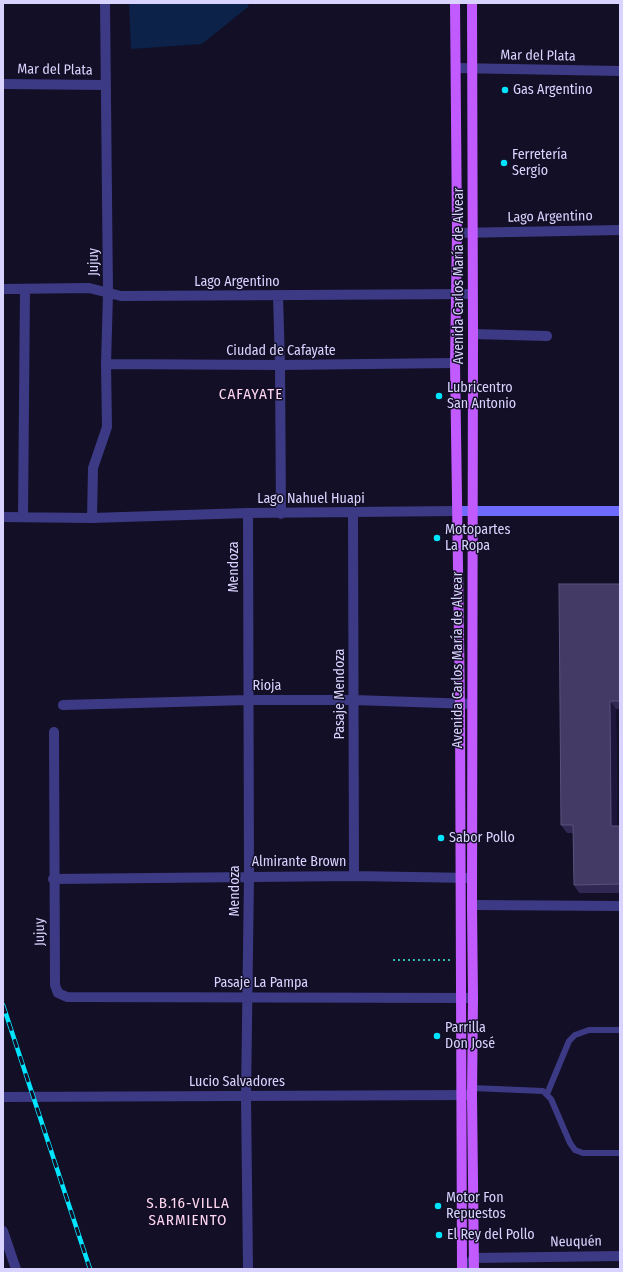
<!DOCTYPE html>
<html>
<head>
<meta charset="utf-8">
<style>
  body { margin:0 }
  #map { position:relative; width:623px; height:1272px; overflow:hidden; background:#130f26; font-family:"Fira Sans Condensed",sans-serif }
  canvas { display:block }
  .frame { position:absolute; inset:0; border:4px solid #d9d4ff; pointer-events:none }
</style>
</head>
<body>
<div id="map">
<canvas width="623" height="1272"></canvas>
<div class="frame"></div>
</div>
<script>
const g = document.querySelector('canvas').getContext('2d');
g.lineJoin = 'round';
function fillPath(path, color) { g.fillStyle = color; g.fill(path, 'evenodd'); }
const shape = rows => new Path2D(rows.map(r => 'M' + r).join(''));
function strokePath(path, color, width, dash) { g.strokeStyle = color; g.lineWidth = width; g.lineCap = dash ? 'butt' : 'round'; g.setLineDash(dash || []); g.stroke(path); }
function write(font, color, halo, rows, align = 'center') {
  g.font = font + ' "Fira Sans Condensed",sans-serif'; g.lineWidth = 3; g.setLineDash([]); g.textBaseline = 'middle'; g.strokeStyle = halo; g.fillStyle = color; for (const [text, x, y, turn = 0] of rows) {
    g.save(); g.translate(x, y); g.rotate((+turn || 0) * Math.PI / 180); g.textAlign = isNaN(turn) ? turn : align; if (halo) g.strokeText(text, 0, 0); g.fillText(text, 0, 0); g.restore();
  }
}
fillPath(shape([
  [129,3,249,3,248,7,202,44,131,49]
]), '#0c2248');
strokePath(shape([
  [393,960,452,960]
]), '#2fb8b0', 2, [2, 3]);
strokePath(shape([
  [472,1088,543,1091,551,1099,570,1143,575,1150,583,1153,620,1153],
  [547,1094,569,1041,575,1035,589,1030,620,1030]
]), '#3d3a85', 6);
strokePath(shape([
  [456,68,620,71],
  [3,84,106,85],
  [457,233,620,230],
  [3,289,89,288,121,296,472,294],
  [278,295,280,365,281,514],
  [473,334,547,336],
  [106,364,280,365,455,363],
  [248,513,249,876,246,1096,248,1269],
  [353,513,354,876],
  [3,517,92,518,248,513,458,511],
  [23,517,25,289],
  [92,518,93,468,107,427,106,364,108,293,105,3],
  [63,705,248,700,354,700,472,704],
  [54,732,55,985,58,993,67,997,473,998],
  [53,879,354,876,472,878],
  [472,905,620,906],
  [3,1231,16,1269],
  [465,1269,474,1258,620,1256]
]), '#3d3a85', 10);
strokePath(shape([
  [3,1097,470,1095]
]), '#3d3a85', 10);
strokePath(shape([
  [458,511,620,511]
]), '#6f6bff', 10);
strokePath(shape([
  [455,3,457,233,455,363,460,704,462,1269],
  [472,3,473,334,472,905,473,998,472,1095,474,1269]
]), '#c25bff', 10);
const rail = shape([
  [3,1005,90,1269]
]);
strokePath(rail, '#00e5ff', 4.5);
strokePath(rail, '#130f26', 3, [9]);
fillPath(shape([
  [620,584,620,709,616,709,617,826,620,826,620,893,579,893,574,885,573,833,567,833,561,825]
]), '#312854');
fillPath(shape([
  [610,701,616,709,617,834,611,826]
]), '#1d163a');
const building = shape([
  [559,584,620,584,620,701,610,701,611,826,620,826,620,884,574,885,573,825,561,825,559,584]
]);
fillPath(building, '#433a66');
strokePath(building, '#5a527e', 1);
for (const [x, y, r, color] of [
  [505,90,4,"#00e5ff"],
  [504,163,4,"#00e5ff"],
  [439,396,4,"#00e5ff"],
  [437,538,4,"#00e5ff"],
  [441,838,4,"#00e5ff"],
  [437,1036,4,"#00e5ff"],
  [438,1206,4,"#00e5ff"],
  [439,1235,4,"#00e5ff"]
]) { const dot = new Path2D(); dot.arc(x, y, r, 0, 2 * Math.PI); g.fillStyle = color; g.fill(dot); strokePath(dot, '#130f26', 1.5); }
write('14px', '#d9d4ff', '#130f26', [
  ["Mar del Plata",538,56,1],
  ["Mar del Plata",55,70,1],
  ["Lago Argentino",550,217,-1],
  ["Jujuy",94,262,-90],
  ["Avenida Carlos María de Alvear",459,276,-90],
  ["Lago Argentino",237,282],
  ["Ciudad de Cafayate",281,351],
  ["Lago Nahuel Huapi",311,499],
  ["Mendoza",234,567,-90],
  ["Avenida Carlos María de Alvear",458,660,-90],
  ["Rioja",267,686],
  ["Pasaje Mendoza",340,694,-90],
  ["Almirante Brown",299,862],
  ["Mendoza",235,891,-90],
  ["Jujuy",40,932,-91],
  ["Pasaje La Pampa",261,983],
  ["Lucio Salvadores",237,1082],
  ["Neuquén",576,1242,-1]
]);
write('14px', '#d9d4ff', '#130f26', [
  ["Gas Argentino",513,90],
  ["Ferretería",512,155],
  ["Sergio",512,171],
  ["Lubricentro",447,388],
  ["San Antonio",447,404],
  ["Motopartes",445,530],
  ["La Ropa",445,546],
  ["Sabor Pollo",449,838],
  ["Parrilla",445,1028],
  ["Don José",445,1044],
  ["Motor Fon",446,1198],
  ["Repuestos",446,1214],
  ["El Rey del Pollo",447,1235]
], 'left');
g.letterSpacing = '1px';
write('15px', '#ffd6f0', '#130f26', [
  ["CAFAYATE",251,395],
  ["S.B.16-VILLA",188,1204],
  ["SARMIENTO",188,1221]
]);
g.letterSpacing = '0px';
</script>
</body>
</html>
